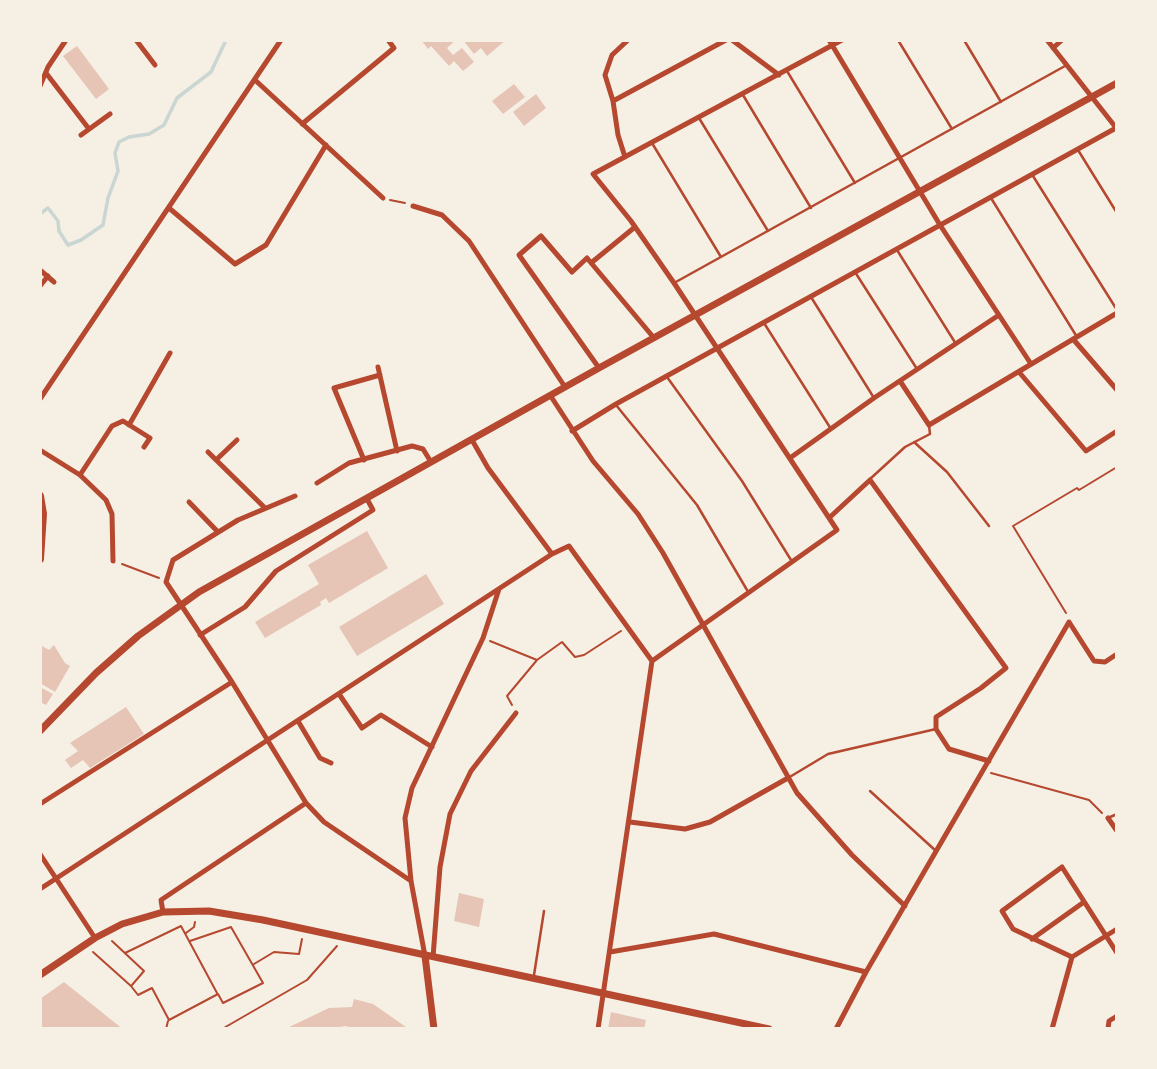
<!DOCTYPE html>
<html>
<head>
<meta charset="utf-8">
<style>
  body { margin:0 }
  #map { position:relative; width:1157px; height:1069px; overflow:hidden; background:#f6efe4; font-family:"Exo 2",sans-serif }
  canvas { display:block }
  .frame { position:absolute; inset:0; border:42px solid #f6efe4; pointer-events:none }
</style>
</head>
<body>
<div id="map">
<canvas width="1157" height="1069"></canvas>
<div class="frame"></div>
</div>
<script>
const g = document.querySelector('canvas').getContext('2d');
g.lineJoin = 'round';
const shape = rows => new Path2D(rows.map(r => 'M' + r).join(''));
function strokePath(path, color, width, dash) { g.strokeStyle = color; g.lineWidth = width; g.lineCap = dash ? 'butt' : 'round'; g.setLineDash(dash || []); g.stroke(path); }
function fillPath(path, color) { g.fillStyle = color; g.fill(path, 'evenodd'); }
strokePath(shape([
  [40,214,48,208,58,221,59,231,68,245,81,240,103,225,108,198,118,171,115,153,119,142,129,137,149,134,164,125,177,98,211,72,226,40]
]), '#c9d6d2', 3.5);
fillPath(shape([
  [421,40,456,40,447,48,453,55,462,48,474,62,463,71,454,61,449,66,431,46,428,49],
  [463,40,506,40,487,56,481,48,474,54],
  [77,46,109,89,96,99,63,56],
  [514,84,525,97,503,114,492,101],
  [536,94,546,108,524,126,513,112],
  [367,531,388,568,329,603,326,598,320,602,321,605,265,638,255,622,319,584,308,565],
  [426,574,444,604,357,656,339,627],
  [54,645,65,663,70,666,55,692,40,683,40,649,42,646,49,650],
  [40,687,53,694,46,705,40,702],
  [126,707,144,734,90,768,83,760,71,768,65,760,78,751,70,743],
  [459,893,484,899,479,927,454,921],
  [64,982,109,1018,123,1029,40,1029,40,999],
  [354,999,373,1004,406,1027,404,1029,357,1029,345,1026,331,1029,285,1029,329,1008,352,1007],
  [611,1012,646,1020,644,1029,608,1029]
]), '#e6c5b7');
strokePath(shape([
  [390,200,405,203],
  [122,564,159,578],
  [1066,613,1013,526,1077,488,1079,490,1117,467],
  [490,641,537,660],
  [512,705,507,696,537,660,562,642,575,657,584,655,621,631],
  [991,773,1089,800,1102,813],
  [186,933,194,927,195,922],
  [112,941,144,971,132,985],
  [93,952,131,986,138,995,152,988,169,1020,218,994,223,1003,263,983,231,927,190,941],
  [125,953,181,926,217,993],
  [254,964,274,952,299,954,302,939],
  [166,1029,168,1021],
  [222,1029,307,980,337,946]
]), '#b5482f', 2);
strokePath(shape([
  [898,40,952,129],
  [964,40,1001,102],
  [787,71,855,183],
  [743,95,811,208],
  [699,118,768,231],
  [652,143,721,257],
  [1078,150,1117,213],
  [1033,176,1117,310],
  [991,198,1077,337],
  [897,250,956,344],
  [855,272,917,369],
  [674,283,1065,66],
  [811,297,874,398],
  [764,323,831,429],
  [667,377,742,481,791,560],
  [616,405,697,505,747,590],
  [914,442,947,472,989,526],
  [870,479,905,447,930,434,929,425],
  [788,778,828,754,936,729],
  [870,791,936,851],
  [1108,818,1117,814],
  [534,975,544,911]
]), '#b5482f', 2.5);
strokePath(shape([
  [136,40,155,65],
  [732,40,779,75],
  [829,40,940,225,1031,364],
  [1047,40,1117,129],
  [1053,48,1062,40],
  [46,73,89,129],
  [255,80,383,198],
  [40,86,48,67,66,40],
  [613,101,726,40],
  [302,124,394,48,388,40],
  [81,135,110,114],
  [625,157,618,135,613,101,605,75,612,55,628,40],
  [413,206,442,215,469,241,565,387],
  [169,208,235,264,266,245,326,145],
  [591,263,635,227],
  [40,270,54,282],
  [40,286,48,276],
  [1073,339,1117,390],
  [378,367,397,451],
  [599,368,519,255,541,236,572,272,587,258,654,338],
  [1019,372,1086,451,1117,431],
  [900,381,929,425,1117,313],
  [550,395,593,461,638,514,663,553,797,793,852,855,905,906],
  [40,399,281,40],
  [129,425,170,353],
  [572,431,616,404,1116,128],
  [472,440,488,468,552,554],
  [40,450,80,475,106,500,112,514,113,561],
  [208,452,265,508],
  [790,458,874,398,999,315],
  [216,460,237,440],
  [364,460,334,388,380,375],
  [80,475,112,426,123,421,150,438,144,447],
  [317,483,349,463,412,446,423,449,431,462],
  [295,496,238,520,173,560,166,582,232,682,306,803,324,822,411,881],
  [189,502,218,532],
  [829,518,870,480,1006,668,981,688,936,717,936,729,949,749,989,761],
  [200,635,245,607,276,571,373,510,367,499],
  [652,661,837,530,674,283,631,221,593,174,842,40],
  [339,694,362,728,381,715,432,747],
  [298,721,320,758,331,763],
  [40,804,232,682],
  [1108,818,1117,831],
  [630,822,685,829,710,822,788,778],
  [40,854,95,938],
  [40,889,552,554,569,546,652,661,598,1029],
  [163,912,161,900,306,803],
  [1032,939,1084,902],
  [610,952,714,934,866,972],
  [425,956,411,881,405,818,412,788,483,638,499,589],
  [433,957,440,867,450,814,471,771,516,713],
  [1072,957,1013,929,1002,911,1062,867,1117,953],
  [836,1029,866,972,1069,622,1094,661,1105,662,1117,654],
  [1052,1029,1072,957,1117,929],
  [1108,1029,1109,1021,1117,1016]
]), '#b5482f', 5);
strokePath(shape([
  [40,731,96,673,138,636,199,592,599,368,1117,83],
  [425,956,434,1029],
  [40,975,95,938,122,924,163,912,209,911,263,920,769,1029]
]), '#b5482f', 7);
strokePath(shape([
  [40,496,43,514,40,559]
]), '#b5482f', 8);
</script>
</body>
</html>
